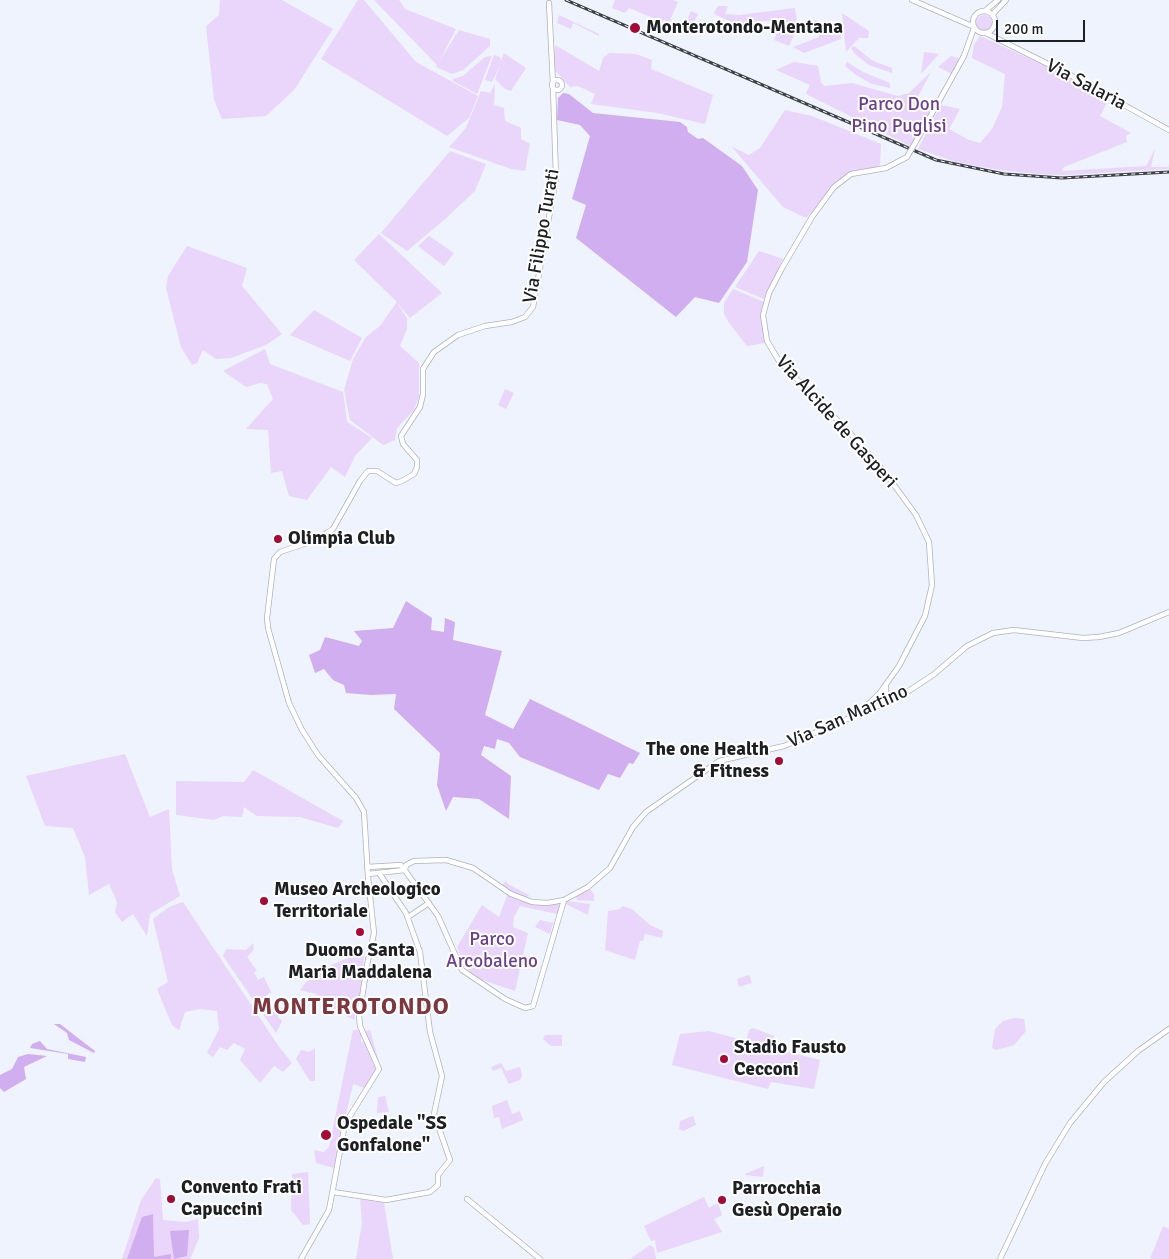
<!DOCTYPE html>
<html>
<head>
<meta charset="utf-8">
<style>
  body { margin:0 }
  #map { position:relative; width:1169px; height:1259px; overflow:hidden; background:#eef3fe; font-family:Signika,sans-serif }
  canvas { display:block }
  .scale { position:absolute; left:996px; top:20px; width:89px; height:22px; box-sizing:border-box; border:2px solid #1d1f23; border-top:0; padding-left:6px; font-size:15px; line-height:18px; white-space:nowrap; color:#1d1f23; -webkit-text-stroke:4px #fff; paint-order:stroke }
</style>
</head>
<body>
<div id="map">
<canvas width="1169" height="1259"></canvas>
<div class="scale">200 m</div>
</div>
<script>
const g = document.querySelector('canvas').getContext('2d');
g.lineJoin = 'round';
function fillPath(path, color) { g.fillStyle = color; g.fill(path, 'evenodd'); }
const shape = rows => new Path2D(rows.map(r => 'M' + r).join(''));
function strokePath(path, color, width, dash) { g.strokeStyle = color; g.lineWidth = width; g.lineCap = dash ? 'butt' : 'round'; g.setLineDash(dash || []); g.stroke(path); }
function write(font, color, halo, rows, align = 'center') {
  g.font = font + ' Signika,sans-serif'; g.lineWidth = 4; g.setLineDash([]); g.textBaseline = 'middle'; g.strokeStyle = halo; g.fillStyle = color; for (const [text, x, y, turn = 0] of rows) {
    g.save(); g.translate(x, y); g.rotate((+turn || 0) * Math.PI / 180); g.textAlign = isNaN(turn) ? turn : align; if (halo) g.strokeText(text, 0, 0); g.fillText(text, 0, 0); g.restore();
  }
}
fillPath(shape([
  [220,0,282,0,333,29,294,90,266,116,222,119,214,100,206,26,219,15],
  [358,0,364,0,416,62,478,96,469,118,447,136,321,59],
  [374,0,399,0,405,9,456,29,439,62,459,30,490,39,490,46,463,70,452,74,436,67,437,65],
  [615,0,673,0,678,2,670,20,682,26,664,20,663,22,629,8,625,13,612,8],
  [718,6,728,6,725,14,739,15,795,8,797,22,817,20,818,30,794,35,789,46,774,40,777,33,792,30,791,25,773,21,756,21,757,33,716,15,714,13],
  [691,11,698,14,691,29,684,25],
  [842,13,869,31,868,38,859,38,846,52],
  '976 23a8 8 0 1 1 16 0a8 8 0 1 1-16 0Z',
  [559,15,599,34,599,36,573,23,571,29,557,23],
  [820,32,841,33,841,39,804,53,793,47,819,37],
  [980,36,1050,68,1109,99,1100,116,1131,133,1126,136,1127,142,1064,167,1062,171,1146,166,1155,149,1151,167,1169,167,1169,169,1064,175,1038,174,999,170,956,162,918,149,941,105,960,109,949,129,969,140,980,143,992,129,1002,107,1005,74,972,58,974,45],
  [555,45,599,71,603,58,609,53,636,54,652,60,651,69,713,95,705,124,657,113,591,104,595,94,578,86,570,87,553,68],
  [854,46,873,61,892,68,892,73,869,65,855,54,851,48],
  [924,52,939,54,921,74],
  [504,53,526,68,511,91,505,89,495,79,500,65,492,82,485,80,494,55,500,57,501,61],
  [492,56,477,94,453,81,453,79,463,76,485,57],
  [951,56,959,58,952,74,938,67],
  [794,62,818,66,821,83,825,86,852,83,898,96,909,93,931,72,915,102,930,111,912,146,908,145,808,95,806,93,810,85,776,70],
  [847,62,863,72,890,83,890,88,872,84,856,75,845,66],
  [495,84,494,105,504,108,505,121,521,128,521,139,530,144,525,171,511,169,449,147,466,128,481,91,490,93],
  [785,110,812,116,881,144,880,165,838,183,806,218,783,207,732,147,749,155,760,148],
  [450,151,486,164,475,191,445,219,407,251,381,233],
  [379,234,442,293,410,318,397,303,407,318,407,329,400,346,419,363,419,396,414,410,397,428,395,440,383,445,350,420,344,390,353,359,366,337,380,326,397,302,354,260],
  [429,236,454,253,444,266,418,246],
  [187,246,247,268,242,286,282,334,266,345,231,358,216,359,203,350,197,363,192,365,181,347,166,288,168,276],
  [759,251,783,259,764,299,735,287],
  [733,289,764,302,761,314,765,343,747,346,730,324,724,314,724,303],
  [314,310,362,338,350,361,290,335],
  [265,349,270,364,343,392,347,422,372,438,355,456,345,477,331,467,307,500,289,496,282,471,271,473,268,430,246,429,273,399,267,384,260,383,246,387,223,371],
  [505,389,514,393,506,409,498,405],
  [125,754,150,817,169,809,172,869,180,896,150,914,147,936,133,914,122,922,115,912,117,902,109,884,89,895,85,857,73,828,45,826,26,776],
  [253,770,276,783,343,821,338,828,300,817,257,816,244,807,242,817,223,816,214,820,176,815,176,781,244,782],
  [506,881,508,884,529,895,526,898,501,886],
  [590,889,594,894,594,901,577,900,576,896],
  [508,893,544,904,566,901,590,904,588,915,564,903,557,914,520,906,514,917,513,927,528,933,515,991,477,978,464,966,457,947,482,905,499,917],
  [183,902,277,1044,292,1063,283,1072,274,1066,260,1083,240,1060,245,1049,234,1043,227,1050,220,1047,213,1057,207,1053,219,1029,217,1011,200,1009,185,1012,179,1030,172,1025,157,989,168,982,153,919,169,907],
  [622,906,632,909,650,925,663,931,662,938,645,934,643,941,640,941,635,960,605,950,608,911,620,909],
  [540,920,553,923,550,934,535,927],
  [253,943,254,949,247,957,257,971,254,972,258,980,264,977,271,992,264,997,267,1004,283,1008,278,1017,282,1021,276,1033,223,956,226,949,246,950],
  [365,948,361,989,354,1020,318,1001,319,999,322,1001,316,994,300,990,306,982,318,975,320,970,350,957],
  [749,975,752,983,739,987,737,979],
  [1014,1018,1024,1019,1026,1031,1014,1045,996,1050,992,1048,995,1029,1003,1021],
  [753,1028,774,1036,772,1048,820,1060,814,1089,771,1082,768,1089,672,1065,680,1034,709,1031,746,1041,749,1030],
  [353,1030,358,1030,361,1034,361,1042,364,1043,376,1070,365,1088,353,1084,334,1168,316,1163,314,1150,324,1152,329,1147],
  [370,1030,379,1062,377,1062,365,1031],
  [545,1035,562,1035,562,1046,551,1046,543,1039],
  [315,1048,315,1081,310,1081,296,1059,301,1050,309,1052],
  [501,1063,506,1071,520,1067,522,1076,520,1080,509,1084,501,1068,493,1071,491,1067],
  [385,1096,389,1112,377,1113,378,1097],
  [507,1100,512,1114,520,1111,523,1120,502,1129,499,1117,494,1118,492,1106],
  [693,1116,696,1125,683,1131,679,1129,680,1121],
  [764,1166,763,1177,745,1175,745,1174],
  [308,1172,310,1224,303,1225,291,1210,292,1174],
  [156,1178,160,1179,163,1220,186,1222,198,1219,199,1238,190,1259,122,1259,141,1200],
  [704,1197,709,1208,718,1203,722,1215,714,1219,722,1232,657,1253,655,1240,651,1241,644,1226],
  [360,1199,384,1203,393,1259,356,1259,362,1223],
  [1163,1226,1169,1229,1169,1259,1150,1259],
  [650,1245,654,1248,656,1259,630,1259]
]), '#e9d6fa');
fillPath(shape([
  [563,93,569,94,593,113,680,122,687,127,688,132,698,139,703,138,742,166,758,190,747,262,719,303,695,297,676,317,576,238,586,205,572,199,590,136,580,125,557,120,558,98],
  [406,601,432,618,431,630,444,632,445,618,455,622,453,640,502,651,485,715,513,729,530,699,640,753,633,764,629,763,620,778,608,774,599,790,520,757,509,743,497,739,495,749,484,746,481,755,511,776,509,819,479,799,453,797,446,811,437,785,440,753,394,709,396,694,371,695,346,693,344,685,333,680,324,669,315,673,309,655,320,650,325,637,359,646,362,641,354,631,393,628],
  [54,1024,60,1024,95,1051,94,1053,69,1040,67,1033],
  [40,1041,47,1049,86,1057,85,1062,68,1059,68,1054,30,1048,32,1044],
  [28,1054,47,1056,24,1067,26,1079,4,1092,0,1088,0,1075,12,1069,18,1057],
  [153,1214,154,1257,171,1254,171,1259,127,1259,142,1217],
  [189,1230,187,1256,174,1259,170,1231]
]), '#d1aeef');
const secondary = shape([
  [912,0,972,26],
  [549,3,553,84],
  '973 22a11 11 0 1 1 22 0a11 11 0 1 1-22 0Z',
  [985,11,998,0],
  [992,15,1006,0],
  [986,33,1072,76,1169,130],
  '552 85a5 5 0 1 1 10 0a5 5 0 1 1-10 0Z',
  [934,110,964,56,974,28],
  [886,686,886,694,897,697],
  [879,694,883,704,886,694],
  [862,710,879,694,899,666,925,616,932,585,929,542,916,515,883,470,849,432,779,361,767,341,763,315,769,293,782,268,812,217,834,187,851,174,886,168],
  [367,867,401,865,438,916,462,970,505,999,525,1008,533,1006,564,900],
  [405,870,406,865,414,861,446,860,473,868,511,894,532,902,547,903,564,900,588,887,610,868,633,827,646,812,719,761,784,746,901,696,933,675,967,646,993,633,1014,630,1083,638,1099,637,1119,633,1169,612],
  [368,874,405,870],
  [408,917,429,903],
  [333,1192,386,1200,430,1192,438,1185,438,1175,450,1160,434,1114,442,1076,430,1032,420,952,406,913,379,873],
  [467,1199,540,1259],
  [301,1259,329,1210,345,1124,379,1069,360,1026,359,1016,368,960,374,933,368,877,364,812,356,798,318,755,302,730,289,703,268,628,267,618,274,559,280,552,316,540,333,529,360,481,368,471,377,471,396,483,402,481,414,474,417,467,417,460,403,444,401,436,420,407,423,394,423,369,434,352,458,335,485,326,512,322,525,317,533,307,556,178,553,87],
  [1000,1259,1045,1164,1070,1123,1104,1082,1138,1051,1169,1029]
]);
strokePath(secondary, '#aeb3be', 6);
strokePath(secondary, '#fff', 4.5);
const rail = shape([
  [566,0,936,160,1004,174,1062,178,1169,172]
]);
strokePath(rail, '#3e4146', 3);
strokePath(rail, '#fff', 1, [4]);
const secondaryBridge = shape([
  [886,168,907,157,934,110]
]);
strokePath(secondaryBridge, '#aeb3be', 6, []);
strokePath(secondaryBridge, '#fff', 4.5);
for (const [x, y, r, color] of [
  [635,28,6,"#a50a37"],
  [278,539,5,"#a50a37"],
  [779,761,5,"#a50a37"],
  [264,901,5,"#a50a37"],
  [360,932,5,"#a50a37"],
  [724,1059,5,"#a50a37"],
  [326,1135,6,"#a50a37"],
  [171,1199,5,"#a50a37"],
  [722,1200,5,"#a50a37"]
]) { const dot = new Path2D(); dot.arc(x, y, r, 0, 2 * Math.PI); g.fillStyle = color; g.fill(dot); strokePath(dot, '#fff', 2); }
write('bold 19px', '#1d1f23', '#fff', [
  ["Monterotondo-Mentana",646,28],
  ["Olimpia Club",288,539],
  ["The one Health",769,750,"right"],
  ["& Fitness",769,772,"right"],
  ["Museo Archeologico",274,890],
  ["Territoriale",274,912],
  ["Duomo Santa",360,951,"center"],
  ["Maria Maddalena",360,973,"center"],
  ["Stadio Fausto",734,1048],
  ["Cecconi",734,1070],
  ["Ospedale \"SS",337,1124],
  ["Gonfalone\"",337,1146],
  ["Convento Frati",181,1188],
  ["Capuccini",181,1210],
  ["Parrocchia",732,1189],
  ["Gesù Operaio",732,1211]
], 'left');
write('19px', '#1d1f23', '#fff', [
  ["Via Salaria",1086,85,28],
  ["Via Filippo Turati",542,236,-80],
  ["Via Alcide de Gasperi",836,422,48],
  ["Via San Martino",848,717,-24]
]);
write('19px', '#6b3f8c', '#fff', [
  ["Parco Don",899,105],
  ["Pino Puglisi",899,127],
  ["Parco",492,940],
  ["Arcobaleno",492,962]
]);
g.letterSpacing = '1px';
write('bold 24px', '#7e363f', '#fff', [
  ["MONTEROTONDO",351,1008]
]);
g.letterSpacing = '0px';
</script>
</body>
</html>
